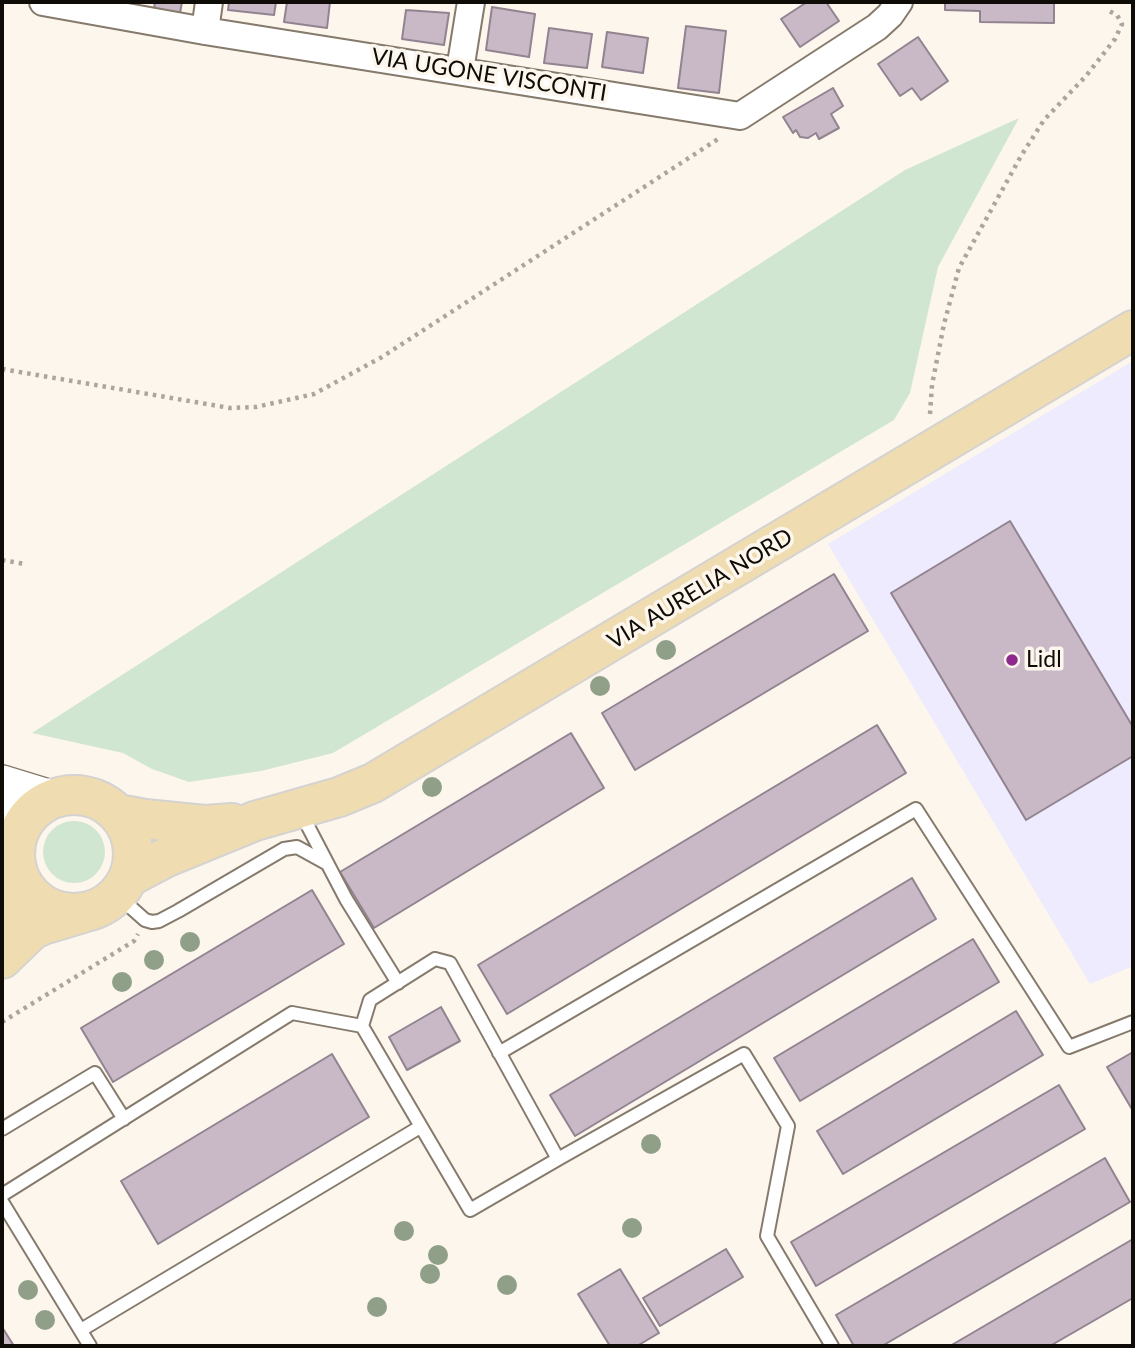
<!DOCTYPE html>
<html>
<head>
<meta charset="utf-8">
<style>
  body { margin:0 }
  #map { position:relative; width:1135px; height:1348px; overflow:hidden; background:#fdf6ec; font-family:Lato,sans-serif }
  canvas { display:block }
  .frame { position:absolute; inset:0; border:4px solid #0f0b06; pointer-events:none }
</style>
</head>
<body>
<div id="map">
<canvas width="1135" height="1348"></canvas>
<div class="frame"></div>
</div>
<script>
const g = document.querySelector('canvas').getContext('2d');
g.lineJoin = 'round';
function fillPath(path, color) { g.fillStyle = color; g.fill(path, 'evenodd'); }
const shape = rows => new Path2D(rows.map(r => 'M' + r).join(''));
function strokePath(path, color, width, dash) { g.strokeStyle = color; g.lineWidth = width; g.lineCap = dash ? 'butt' : 'round'; g.setLineDash(dash || []); g.stroke(path); }
function write(font, color, halo, rows, align = 'center') {
  g.font = font + ' Lato,sans-serif'; g.lineWidth = 7; g.setLineDash([]); g.textBaseline = 'middle'; g.strokeStyle = halo; g.fillStyle = color; for (const [text, x, y, turn = 0] of rows) {
    g.save(); g.translate(x, y); g.rotate((+turn || 0) * Math.PI / 180); g.textAlign = isNaN(turn) ? turn : align; if (halo) g.strokeText(text, 0, 0); g.fillText(text, 0, 0); g.restore();
  }
}
fillPath(shape([
  [1133,361,1133,966,1090,984,828,544]
]), '#edebfd');
fillPath(shape([
  [1019,118,938,267,910,393,894,420,333,753,261,771,189,782,152,769,123,753,32,733,905,170],
  '43 852a31 31 0 1 1 62 0a31 31 0 1 1-62 0Z'
]), '#d1e6d0');
const building = shape([
  [155,2,182,2,180,13,154,9,155,2],
  [229,2,276,2,274,15,228,10,229,2],
  [287,2,330,2,327,28,284,22,287,2],
  [807,2,826,2,839,21,800,47,781,19,807,2],
  [945,2,1054,2,1054,23,980,22,980,11,945,10,945,2],
  [492,7,535,14,529,57,486,50,492,7],
  [406,10,449,13,444,45,402,39,406,10],
  [686,26,726,31,719,93,678,88,686,26],
  [549,28,592,34,587,68,544,63,549,28],
  [607,32,648,38,643,73,602,67,607,32],
  [918,37,948,81,921,100,912,88,900,96,878,64,918,37],
  [833,88,843,106,831,114,839,128,819,139,816,133,808,138,800,137,796,130,793,133,783,117,833,88],
  [1010,521,1133,727,1133,756,1026,820,891,593,1010,521],
  [834,574,868,631,635,770,602,713,834,574],
  [877,725,906,773,507,1014,478,965,877,725],
  [571,733,604,788,374,928,340,872,571,733],
  [912,878,936,919,575,1136,550,1095,912,878],
  [312,890,344,944,113,1082,81,1028,312,890],
  [973,939,999,982,800,1101,774,1058,973,939],
  [441,1007,460,1041,407,1070,389,1037,441,1007],
  [1016,1011,1043,1055,843,1174,817,1131,1016,1011],
  [1133,1052,1133,1111,1107,1067,1133,1052],
  [332,1054,369,1117,158,1244,121,1181,332,1054],
  [1059,1085,1085,1129,816,1286,791,1242,1059,1085],
  [1105,1158,1130,1202,882,1346,854,1346,836,1315,1105,1158],
  [1133,1239,1133,1298,1050,1346,950,1346,1133,1239],
  [726,1249,743,1277,660,1326,643,1298,726,1249],
  [620,1269,659,1333,637,1346,610,1346,578,1294,620,1269],
  [2,1327,14,1346,2,1346,2,1327]
]);
fillPath(building, '#c9b9c7');
strokePath(building, '#928390', 2);
const lane = shape([
  [301,813,346,899,398,983],
  [124,887,124,898,127,904,145,920,152,922,159,921,178,911,284,849,297,847,326,863],
  [435,959,450,963,558,1159,470,1210,362,1026,370,1000,435,959],
  [499,1053,916,809,1069,1047,1133,1022],
  [2,1129,95,1073,124,1119],
  [558,1159,744,1054,788,1126,767,1236,832,1346],
  [2,1195,292,1013,362,1026],
  [2,1202,90,1346],
  [81,1330,420,1127]
]);
const street = shape([
  [43,2,205,31,740,116,877,27,890,15,899,2],
  [205,31,209,2],
  [460,70,471,2]
]);
const secondary = shape([
  [2,784,51,799],
  [2,815,18,834]
]);
const primary = shape([
  '15 854a59 59 0 1 1 118 0a59 59 0 1 1-118 0Z',
  [118,814,145,819,205,825,232,823],
  [129,877,167,857,255,821,339,797,373,783,1133,330],
  [2,915,9,900,17,868],
  [2,959,32,930,43,925,83,913]
]);
strokePath(lane, '#857a6b', 16);
strokePath(street, '#857a6b', 30);
strokePath(secondary, '#857a6b', 40);
strokePath(primary, '#d4d3d2', 42);
strokePath(shape([
  [2,369,230,408,256,407,314,394,382,357,718,139],
  [930,414,932,385,944,324,959,268,1021,156,1044,120,1086,76,1115,39,1122,24,1117,15,1107,10],
  [2,560,25,564],
  [2,1022,134,941,138,934]
]), '#aba59d', 4.5, [3.5, 5]);
strokePath(lane, '#fff', 12);
strokePath(street, '#fff', 26);
strokePath(secondary, '#fff', 37);
strokePath(primary, '#f0dcb1', 38);
g.fillStyle = '#90a088';
for (const [x, y] of [
  [666,650],
  [600,686],
  [432,787],
  [190,942],
  [154,960],
  [122,982],
  [651,1144],
  [632,1228],
  [404,1231],
  [438,1255],
  [430,1274],
  [507,1285],
  [28,1290],
  [377,1307],
  [45,1320]
]) { g.beginPath(); g.arc(x, y, 10, 0, 2 * Math.PI); g.fill(); }
for (const [x, y, r, color] of [
  [1012,660,7,"#8f288d"]
]) { const dot = new Path2D(); dot.arc(x, y, r, 0, 2 * Math.PI); g.fillStyle = color; g.fill(dot); strokePath(dot, '#fdf6ec', 2.5); }
write('23px', '#0f0b06', '#fdf6ec', [
  ["VIA UGONE VISCONTI",489,75,9],
  ["VIA AURELIA NORD",700,589,-31]
]);
write('23px', '#0f0b06', '#fdf6ec', [
  ["Lidl",1026,660]
], 'left');
</script>
</body>
</html>
